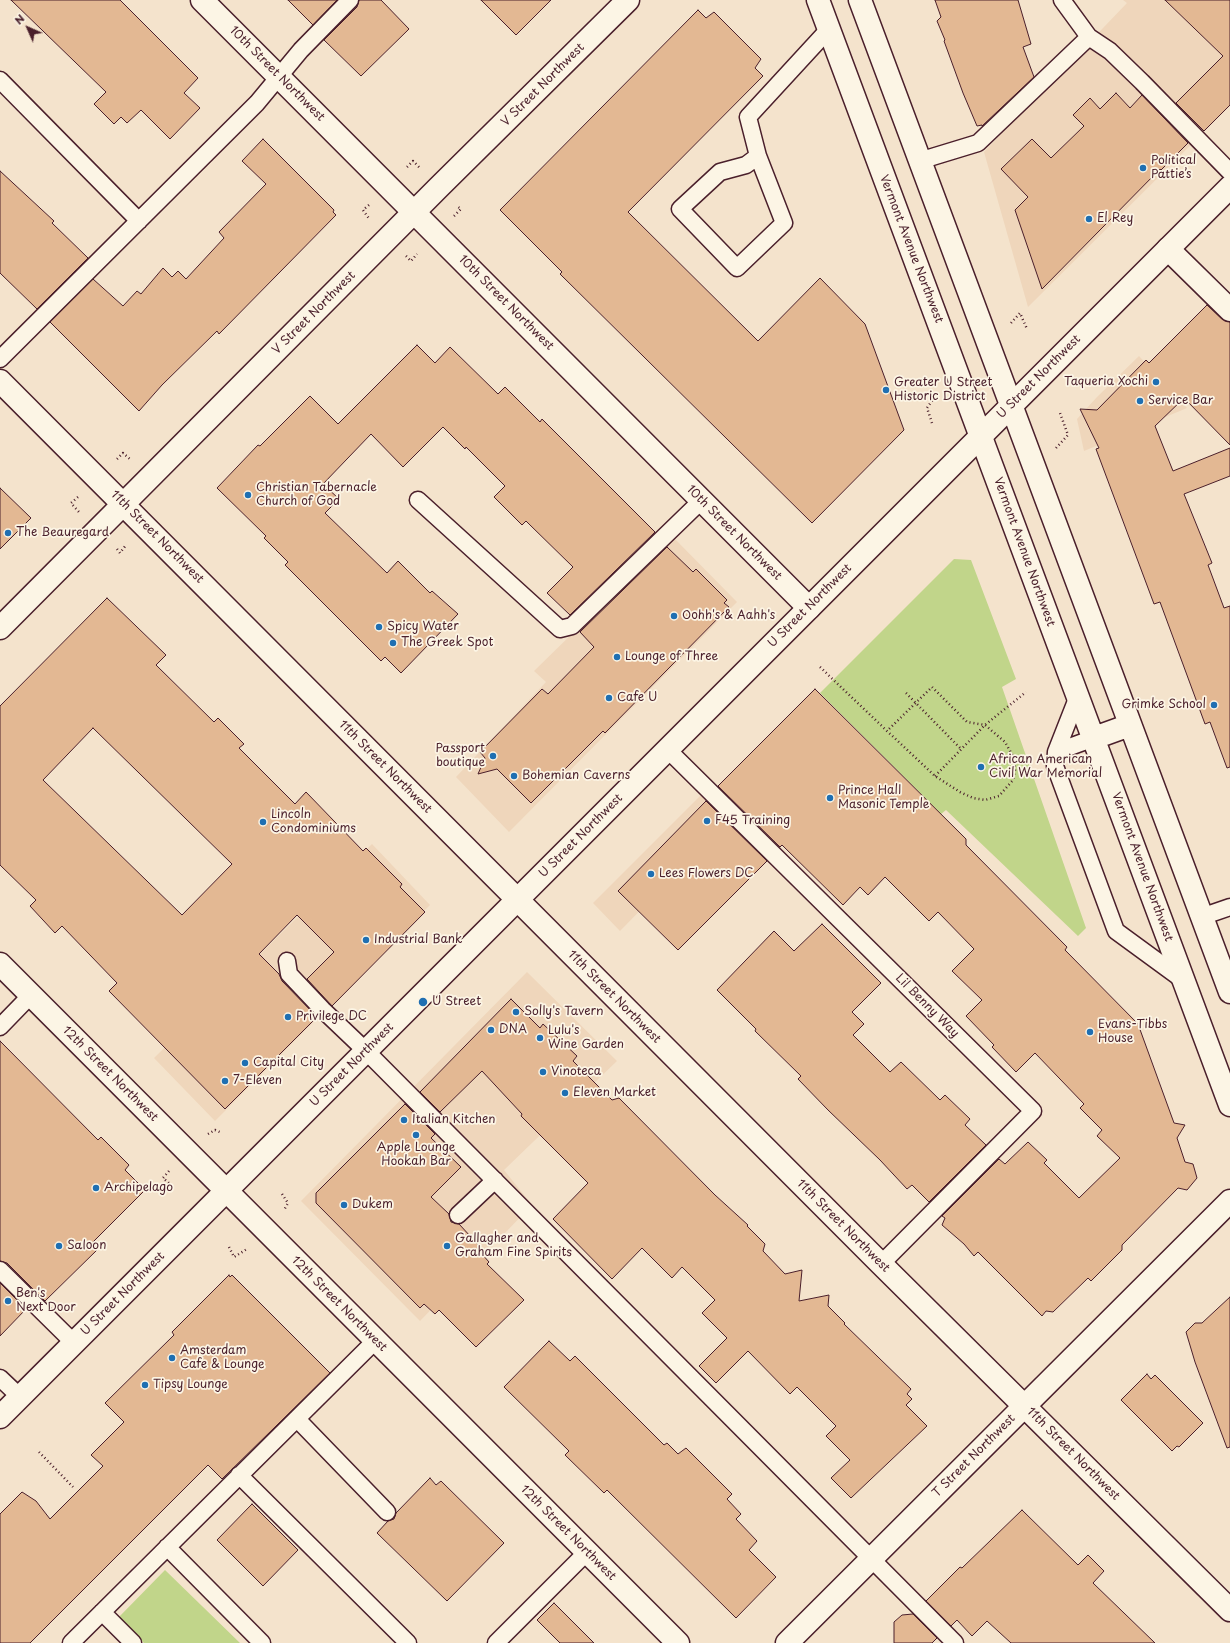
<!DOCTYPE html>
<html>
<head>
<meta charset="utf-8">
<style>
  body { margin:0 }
  #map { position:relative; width:1230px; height:1643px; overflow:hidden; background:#f4e3cc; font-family:"Playpen Sans",sans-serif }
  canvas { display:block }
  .north { position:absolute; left:8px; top:8px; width:40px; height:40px; -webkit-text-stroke:3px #fcf5e5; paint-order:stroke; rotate:315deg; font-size:11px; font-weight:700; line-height:16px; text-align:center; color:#4a1f2b }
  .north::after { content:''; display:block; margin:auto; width:14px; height:18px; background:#4a1f2b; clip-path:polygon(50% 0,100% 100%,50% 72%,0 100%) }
</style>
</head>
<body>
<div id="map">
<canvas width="1230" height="1643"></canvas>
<div class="north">N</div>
</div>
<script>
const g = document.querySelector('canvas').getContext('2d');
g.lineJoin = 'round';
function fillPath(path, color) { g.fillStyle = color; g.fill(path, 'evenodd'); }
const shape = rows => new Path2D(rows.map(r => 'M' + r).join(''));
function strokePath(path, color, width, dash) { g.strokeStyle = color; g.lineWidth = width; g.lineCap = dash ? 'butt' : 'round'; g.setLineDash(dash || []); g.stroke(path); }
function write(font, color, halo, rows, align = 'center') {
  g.font = font + ' "Playpen Sans",sans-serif'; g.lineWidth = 3.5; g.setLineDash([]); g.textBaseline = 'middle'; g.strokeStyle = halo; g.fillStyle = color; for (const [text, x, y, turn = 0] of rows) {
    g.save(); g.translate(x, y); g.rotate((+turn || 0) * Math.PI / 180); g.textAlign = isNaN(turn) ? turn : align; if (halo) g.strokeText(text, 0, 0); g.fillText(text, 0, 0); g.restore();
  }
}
fillPath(shape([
  [1123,0,1230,0,1230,106,1028,307,984,152,1127,3],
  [1139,356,1187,408,1084,451,1077,419,1097,397],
  [672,536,737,602,509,832,456,777,546,682,534,671],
  [705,791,731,818,620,931,593,903],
  [372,844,430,905,215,1121,154,1058],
  [527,972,617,1061,504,1170,532,1205,420,1321,301,1201]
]), '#efd6bb');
fillPath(shape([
  [954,559,971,560,1016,679,1002,687,1086,928,1078,936,946,810,941,814,820,693],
  [165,1570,240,1643,144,1643,118,1618]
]), '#c1d58a');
const building = shape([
  [11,0,120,0,198,78,184,93,200,108,170,139,141,110,127,123,121,117,114,124,94,104,106,92,11,0],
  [288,0,337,0,313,25,288,0],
  [359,0,381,0,409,29,361,76,324,40,357,7,359,0],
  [481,0,551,0,516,35,481,0],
  [935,0,1018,0,1031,44,1023,47,1034,77,982,126,982,125,977,126,963,93,944,41,945,40,937,21,941,17,935,0],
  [1165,0,1230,0,1230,105,1204,131,1176,103,1223,56,1165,0],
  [698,10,706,18,714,12,761,59,755,68,763,76,628,212,758,341,820,278,865,324,904,430,812,523,560,274,562,272,500,210,698,10],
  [1116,93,1130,108,1142,95,1188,143,1161,170,1160,169,1042,289,1015,210,1028,197,1001,169,1032,139,1051,158,1084,126,1073,115,1090,98,1100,109,1116,93],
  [263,139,334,210,333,212,336,215,219,334,217,331,162,385,139,411,50,322,93,279,123,306,137,291,141,294,163,268,172,277,178,271,186,279,224,238,219,232,266,184,242,161,263,139],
  [0,171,54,221,52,223,88,258,37,309,0,273,0,171],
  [1207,305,1222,319,1230,322,1230,445,1184,398,1155,426,1173,471,1230,448,1230,476,1184,494,1212,563,1208,565,1224,608,1230,606,1230,767,1227,768,1210,722,1205,724,1160,602,1154,604,1096,449,1099,448,1080,409,1097,410,1146,360,1149,363,1207,305],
  [417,345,435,363,450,347,498,394,505,387,540,422,542,419,655,532,570,615,547,593,573,567,529,524,526,521,522,525,494,497,505,486,466,447,465,449,443,427,403,467,371,434,323,484,339,499,325,513,387,573,398,561,430,593,432,591,458,614,401,673,385,657,381,661,285,565,288,562,264,538,266,536,217,488,258,445,260,446,310,396,338,424,417,345],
  [0,488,31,518,0,549,0,488],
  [667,547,693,572,696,569,727,600,724,603,729,607,605,733,603,731,531,803,497,769,478,774,485,758,480,752,542,689,548,694,594,647,580,632,667,547],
  [107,598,166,655,156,665,214,722,218,718,244,744,239,748,295,804,306,792,363,851,366,848,402,884,400,887,425,912,332,1006,307,979,334,952,297,915,259,954,279,974,282,981,317,1017,225,1109,109,991,117,983,62,926,55,933,30,906,36,900,0,865,0,706,107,598],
  [93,728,232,864,182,915,43,780,93,728],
  [815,689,966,839,966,845,1067,947,1065,950,1138,1024,1174,1123,1185,1125,1177,1138,1185,1162,1193,1164,1197,1178,1187,1190,1178,1188,1122,1245,1122,1250,1091,1281,1088,1278,1053,1312,1046,1311,1042,1316,978,1252,974,1256,964,1244,942,1225,945,1218,942,1216,999,1159,1005,1164,1028,1142,1047,1160,1044,1163,1079,1198,1120,1158,1097,1136,1102,1130,1080,1108,1084,1104,1035,1053,1016,1072,992,1047,994,1045,966,1016,982,1000,952,971,974,949,938,912,929,921,885,877,868,895,860,887,843,905,782,845,780,847,718,786,815,689],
  [706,801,767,861,678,950,618,891,706,801],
  [822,924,881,983,852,1012,864,1024,853,1035,890,1072,901,1062,940,1100,945,1095,970,1119,965,1125,986,1145,929,1202,912,1185,907,1189,880,1160,828,1110,798,1079,801,1076,755,1031,756,1029,717,990,774,931,794,951,822,924],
  [511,999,540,1028,543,1024,577,1056,573,1061,612,1100,619,1098,715,1195,748,1225,747,1226,765,1244,763,1251,785,1274,802,1270,799,1301,829,1295,828,1306,845,1323,844,1324,911,1389,907,1394,912,1399,906,1405,927,1426,851,1498,831,1478,850,1460,826,1436,836,1426,797,1387,790,1394,748,1351,716,1383,699,1366,727,1338,702,1313,715,1300,682,1267,672,1278,642,1248,612,1279,553,1219,588,1183,521,1116,522,1114,482,1071,440,1112,420,1092,511,999],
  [0,1041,98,1140,101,1137,129,1165,125,1170,145,1190,92,1243,98,1249,45,1301,7,1263,0,1261,0,1041],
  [405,1104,435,1134,431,1138,461,1167,431,1197,449,1214,451,1222,459,1224,484,1251,481,1253,489,1262,487,1264,524,1300,476,1347,439,1310,435,1314,424,1304,420,1308,316,1203,316,1193,405,1104],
  [229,1275,230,1277,232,1275,330,1373,222,1479,208,1465,30,1643,0,1643,0,1514,22,1492,36,1501,50,1519,103,1466,91,1455,124,1422,105,1403,174,1335,172,1332,229,1275],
  [0,1283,26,1309,0,1336,0,1283],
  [1230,1297,1230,1447,1227,1448,1195,1362,1186,1332,1195,1323,1202,1323,1230,1297],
  [549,1341,570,1361,575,1356,664,1445,667,1443,678,1454,686,1448,732,1494,727,1499,741,1514,736,1519,757,1541,749,1550,776,1577,736,1618,607,1490,604,1493,565,1455,569,1451,504,1387,549,1341],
  [1147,1374,1151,1379,1155,1375,1203,1423,1179,1447,1177,1446,1172,1451,1121,1400,1147,1374],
  [430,1478,436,1485,441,1481,504,1543,447,1601,377,1533,388,1521,394,1519,396,1513,430,1478],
  [252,1504,298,1550,263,1586,217,1540,252,1504],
  [1022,1510,1078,1565,1088,1555,1104,1571,1093,1583,1155,1643,1011,1643,987,1621,972,1636,957,1620,951,1626,926,1601,960,1567,962,1568,1022,1510],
  [554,1603,594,1643,560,1643,537,1620,554,1603],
  [913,1614,937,1638,932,1643,894,1643,894,1622,902,1615,913,1614]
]);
fillPath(building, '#e3b893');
strokePath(building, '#4a1f2b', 1);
const lane = shape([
  [1062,0,1089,37],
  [0,80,139,221],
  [758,156,746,165,720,172,680,209,737,268,784,223,758,156,748,117,829,29],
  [919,161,978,143,1089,37,1110,51,1142,82,1230,172],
  [0,359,257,103,301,50,350,0],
  [418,500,560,629,572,626,702,500],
  [1094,738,1056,752,1055,766,1116,931,1183,980],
  [667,749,1033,1111,881,1264],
  [1056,752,1078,696],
  [1201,917,1230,907],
  [287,961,289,974,323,1010,366,1051,955,1643],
  [0,1027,31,995],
  [458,1215,495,1180],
  [0,1270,74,1343],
  [0,1378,20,1397],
  [297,1419,387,1512],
  [239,1475,408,1643],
  [167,1547,262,1643],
  [102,1612,133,1643],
  [71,1643,375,1341],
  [496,1643,587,1552]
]);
const street = shape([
  [202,0,809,608],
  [1168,249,1230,310],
  [0,964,678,1643]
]);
const secondary = shape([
  [818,0,1230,1105],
  [860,0,1230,992],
  [0,381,881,1264,1230,1610],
  [0,628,439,187,628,0],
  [1094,738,1130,725],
  [787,1643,1230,1201]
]);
const primary = shape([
  [0,1417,1230,187]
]);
strokePath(lane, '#4a1f2b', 19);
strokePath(street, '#4a1f2b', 25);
strokePath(secondary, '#4a1f2b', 25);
strokePath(primary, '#4a1f2b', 25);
strokePath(shape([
  [407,167,413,161,420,168],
  [369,205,363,210,370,220],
  [454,216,461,209,458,207],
  [406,256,411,261,417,254],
  [1011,323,1020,313,1027,329],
  [932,423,927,408,936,395],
  [1056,448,1068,435,1060,413],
  [117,459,123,453,131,460],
  [78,497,71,503,79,512],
  [117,549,120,553,126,545],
  [820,667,887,731,935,776,960,792,973,798,985,800,999,796,1013,780,1015,770,1014,758,1005,742,985,725,967,722,932,687,887,731],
  [906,693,961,749],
  [935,776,985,725,1026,692],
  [208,1134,215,1130,222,1133],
  [169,1171,163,1178,170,1184],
  [282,1194,288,1203,284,1210],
  [229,1247,234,1257,247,1249],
  [39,1452,73,1487]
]), '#4a1f2b', 2.5, [1, 3]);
strokePath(lane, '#fcf5e5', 16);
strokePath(street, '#fcf5e5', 22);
strokePath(secondary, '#fcf5e5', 22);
strokePath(primary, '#fcf5e5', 22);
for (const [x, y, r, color] of [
  [1143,168,4,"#1f6fb2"],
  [1089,219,4,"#1f6fb2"],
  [1156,382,4,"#1f6fb2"],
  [886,390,4,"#1f6fb2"],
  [1140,401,4,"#1f6fb2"],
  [248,495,4,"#1f6fb2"],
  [8,533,4,"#1f6fb2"],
  [674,616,4,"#1f6fb2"],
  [379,627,4,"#1f6fb2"],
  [393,643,4,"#1f6fb2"],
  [617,657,4,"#1f6fb2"],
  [609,698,4,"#1f6fb2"],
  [1214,705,4,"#1f6fb2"],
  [493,756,4,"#1f6fb2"],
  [981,767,4,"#1f6fb2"],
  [514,776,4,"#1f6fb2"],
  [830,798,4,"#1f6fb2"],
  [707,821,4,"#1f6fb2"],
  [263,822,4,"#1f6fb2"],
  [651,874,4,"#1f6fb2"],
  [366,940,4,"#1f6fb2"],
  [423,1002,5,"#1f6fb2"],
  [516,1012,4,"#1f6fb2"],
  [288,1017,4,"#1f6fb2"],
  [491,1030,4,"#1f6fb2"],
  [1090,1032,4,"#1f6fb2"],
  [540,1038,4,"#1f6fb2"],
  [245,1063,4,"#1f6fb2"],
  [543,1072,4,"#1f6fb2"],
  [225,1081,4,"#1f6fb2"],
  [565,1093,4,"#1f6fb2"],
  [404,1120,4,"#1f6fb2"],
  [416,1135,4,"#1f6fb2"],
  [96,1188,4,"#1f6fb2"],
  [344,1205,4,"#1f6fb2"],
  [59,1246,4,"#1f6fb2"],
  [447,1246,4,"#1f6fb2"],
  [8,1301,4,"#1f6fb2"],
  [172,1358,4,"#1f6fb2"],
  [145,1385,4,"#1f6fb2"]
]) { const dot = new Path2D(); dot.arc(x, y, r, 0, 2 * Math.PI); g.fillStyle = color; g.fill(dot); strokePath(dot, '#fcf5e5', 1.5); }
write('12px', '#4a1f2b', '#fcf5e5', [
  ["10th Street Northwest",277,74,45],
  ["V Street Northwest",543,85,-45],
  ["Vermont Avenue Northwest",911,249,69],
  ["10th Street Northwest",506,303,45],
  ["V Street Northwest",314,313,-45],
  ["U Street Northwest",1039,377,-45],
  ["10th Street Northwest",734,533,45],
  ["11th Street Northwest",157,537,45],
  ["Vermont Avenue Northwest",1024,552,70],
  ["U Street Northwest",810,606,-45],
  ["11th Street Northwest",385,767,45],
  ["U Street Northwest",581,836,-45],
  ["Vermont Avenue Northwest",1142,867,70],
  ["11th Street Northwest",614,997,45],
  ["Lil Benny Way",927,1006,45],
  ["U Street Northwest",352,1065,-45],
  ["12th Street Northwest",110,1074,45],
  ["11th Street Northwest",843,1226,45],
  ["U Street Northwest",123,1294,-45],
  ["12th Street Northwest",339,1304,45],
  ["11th Street Northwest",1073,1454,45],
  ["T Street Northwest",974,1456,-45],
  ["12th Street Northwest",568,1533,45]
]);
write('12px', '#4a1f2b', '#fcf5e5', [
  ["Political",1151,161],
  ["Pattie’s",1151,175],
  ["El Rey",1097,219],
  ["Taqueria Xochi",1148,382,"right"],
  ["Greater U Street",894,383],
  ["Historic District",894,397],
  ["Service Bar",1148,401],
  ["Christian Tabernacle",256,488],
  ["Church of God",256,502],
  ["The Beauregard",16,533],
  ["Oohh's & Aahh's",682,616],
  ["Spicy Water",387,627],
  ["The Greek Spot",401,643],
  ["Lounge of Three",625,657],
  ["Cafe U",617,698],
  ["Grimke School",1206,705,"right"],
  ["Passport",485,749,"right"],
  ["boutique",485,763,"right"],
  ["African American",989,760],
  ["Civil War Memorial",989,774],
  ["Bohemian Caverns",522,776],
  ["Prince Hall",838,791],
  ["Masonic Temple",838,805],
  ["Lincoln",271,815],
  ["Condominiums",271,829],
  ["F45 Training",715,821],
  ["Lees Flowers DC",659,874],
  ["Industrial Bank",374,940],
  ["U Street",432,1002],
  ["Solly's Tavern",524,1012],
  ["Privilege DC",296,1017],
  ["Evans-Tibbs",1098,1025],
  ["House",1098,1039],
  ["DNA",499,1030],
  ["Lulu's",548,1031],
  ["Wine Garden",548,1045],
  ["Capital City",253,1063],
  ["Vinoteca",551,1072],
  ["7-Eleven",233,1081],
  ["Eleven Market",573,1093],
  ["Italian Kitchen",412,1120],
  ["Apple Lounge",416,1148,"center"],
  ["Hookah Bar",416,1162,"center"],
  ["Archipelago",104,1188],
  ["Dukem",352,1205],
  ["Gallagher and",455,1239],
  ["Graham Fine Spirits",455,1253],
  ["Saloon",67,1246],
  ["Ben's",16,1294],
  ["Next Door",16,1308],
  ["Amsterdam",180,1351],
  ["Cafe & Lounge",180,1365],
  ["Tipsy Lounge",153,1385]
], 'left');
</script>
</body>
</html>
